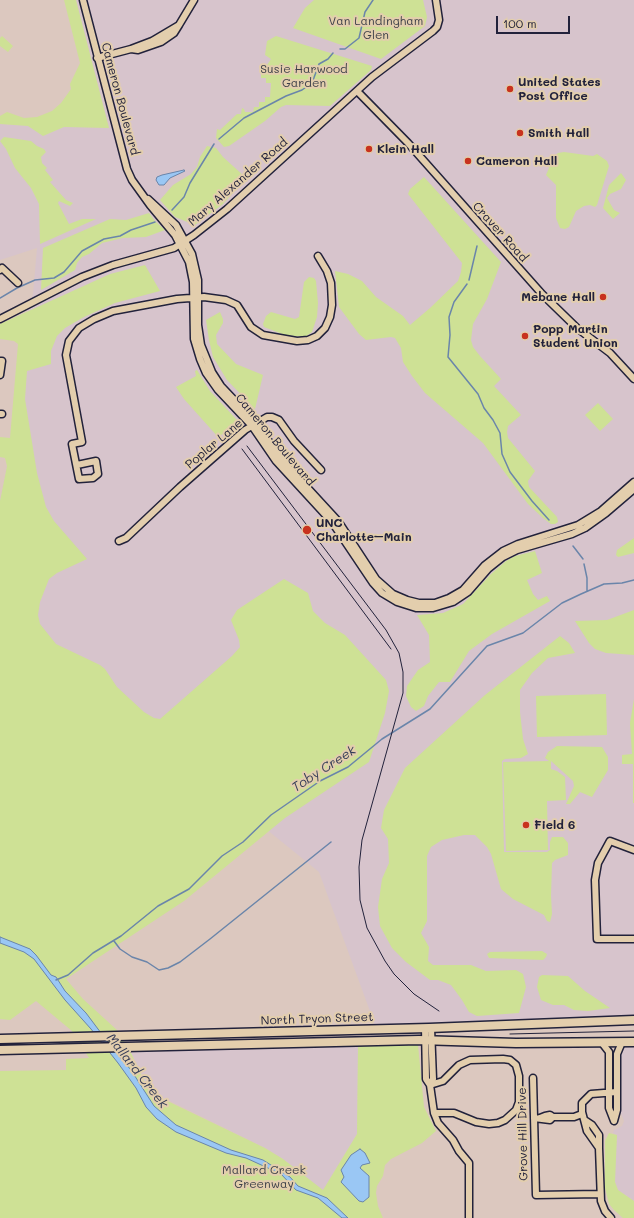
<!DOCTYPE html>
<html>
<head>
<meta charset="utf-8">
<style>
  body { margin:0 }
  #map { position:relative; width:634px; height:1218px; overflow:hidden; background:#dcc8bf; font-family:Mali,sans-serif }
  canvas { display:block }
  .scale { position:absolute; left:496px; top:16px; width:74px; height:18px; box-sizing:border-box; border:2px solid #22223b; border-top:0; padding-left:5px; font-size:12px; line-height:14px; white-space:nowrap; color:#22223b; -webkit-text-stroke:3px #e3cead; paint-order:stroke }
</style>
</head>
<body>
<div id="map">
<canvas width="634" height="1218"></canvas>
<div class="scale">100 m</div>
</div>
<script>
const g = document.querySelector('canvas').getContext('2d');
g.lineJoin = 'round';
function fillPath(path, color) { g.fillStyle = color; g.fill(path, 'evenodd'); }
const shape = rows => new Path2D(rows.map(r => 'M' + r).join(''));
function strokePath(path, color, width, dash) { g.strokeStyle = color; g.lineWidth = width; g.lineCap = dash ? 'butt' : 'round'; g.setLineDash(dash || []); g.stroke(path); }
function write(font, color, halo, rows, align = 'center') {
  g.font = font + ' Mali,sans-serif'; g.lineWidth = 4; g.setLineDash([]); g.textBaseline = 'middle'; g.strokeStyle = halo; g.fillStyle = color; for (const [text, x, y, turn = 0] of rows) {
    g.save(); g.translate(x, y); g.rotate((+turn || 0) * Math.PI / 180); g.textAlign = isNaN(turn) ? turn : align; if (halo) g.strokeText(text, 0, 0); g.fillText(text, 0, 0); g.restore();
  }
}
fillPath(shape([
  [76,0,634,0,634,1016,375,1025,319,872,102,696,0,587,0,501,7,466,25,318,33,294,37,248,0,260,0,124,109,128],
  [358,1046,357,1134,323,1191,283,1159,265,1148,168,1100,157,1097,145,1083,131,1052],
  [623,1047,634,1047,634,1201,618,1190,615,1182,615,1155,617,1140,617,1135,613,1133,614,1130,622,1126,624,1121,620,1111,618,1054]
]), '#d7c4cc');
fillPath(shape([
  [64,0,76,0,109,128,64,127,43,136,28,126,0,124,0,116,7,112,24,118,37,117,52,111,61,103,71,89,70,84,80,63],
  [314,0,423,0,427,17,425,26,381,59,293,28,305,8],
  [2,36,13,46,8,52,0,46,0,38],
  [276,36,372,66,371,70,330,106,286,105,281,107,265,121,229,146,224,147,216,138,217,129,220,130,237,114,241,114,242,108,244,109,245,112,253,112,254,107,259,107,259,102,265,102,265,97,270,97,271,83,266,83,266,78,261,78,261,74,271,59,265,55,267,41],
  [4,137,31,141,37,146,44,149,46,152,41,157,42,163,47,168,45,170,53,180,50,182,66,200,73,203,70,206,59,201,58,203,69,224,82,219,96,219,40,244,39,204,31,188,15,168,6,149,0,141],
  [207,146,216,148,223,157,244,176,243,182,223,204,195,225,175,217,160,200,173,185,191,174,197,167,200,157],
  [564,152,593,156,597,154,607,161,609,166,597,205,595,207,590,205,584,206,576,211,569,227,565,229,560,228,556,218,556,185,546,175,549,168,547,163,558,153],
  [621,173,626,180,621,189,610,194,607,198,614,210,620,213,613,219,603,208,609,185],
  [424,177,501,262,487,299,473,324,471,340,473,347,480,356,501,379,494,386,521,415,508,426,507,432,508,438,535,471,528,481,529,487,557,517,558,522,555,524,551,524,543,518,528,504,483,443,425,393,412,376,403,362,401,348,395,338,391,337,366,340,359,334,339,307,335,271,348,274,362,281,376,297,403,316,410,325,430,308,458,281,461,272,462,263,408,194,410,189],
  [149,213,155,221,165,230,146,237,123,238,102,243,89,254,82,257,77,263,75,270,41,290,43,248,110,219,126,220],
  [145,265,160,291,115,303,84,317,65,328,57,336,51,351,51,364,27,371,25,399,37,473,46,507,54,521,87,559,57,573,49,579,40,602,38,615,40,624,56,644,100,665,105,669,117,687,144,712,154,718,160,719,232,656,240,647,239,640,231,620,237,610,284,579,308,593,313,611,325,623,345,635,386,680,389,691,385,713,369,762,285,818,184,901,66,979,83,999,117,1030,132,1055,145,1083,155,1095,265,1148,283,1159,323,1190,357,1134,358,1046,418,1045,424,1107,436,1131,422,1143,391,1159,385,1165,383,1176,377,1186,376,1193,378,1206,383,1218,0,1218,0,1071,66,1070,66,1059,89,1058,72,1031,36,1001,10,1020,0,1019,0,501,7,466,5,458,0,457,0,437,10,438,18,344,14,341,0,339,0,324,110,274],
  [309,277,314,278,316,281,318,303,317,317,312,332,305,337,285,335,264,327,263,324,266,316,271,312,295,319,299,317,304,282],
  [220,312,223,319,223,323,216,335,217,344,236,364,263,375,255,409,227,380,213,357,209,340,206,320],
  [197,370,210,391,238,421,238,424,218,437,184,399,176,387,196,376,195,371],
  [598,403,613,419,600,431,585,415],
  [634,538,634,553,618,557,616,555,617,550],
  [535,551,542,573,527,580,533,594,538,600,547,596,550,601,492,634,469,651,450,682,439,682,428,696,424,706,416,711,411,707,406,696,407,686,418,670,430,662,429,635,417,615,443,613,463,604,491,574,506,561,515,556],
  [634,610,634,655,606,653,595,649,589,643,575,621,607,620],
  [560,636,569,643,575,653,548,658,532,673,520,690,520,712,523,739,528,754,521,758,505,759,502,761,504,852,547,852,550,850,550,842,552,837,563,837,568,843,568,855,555,860,552,863,551,896,552,914,550,922,547,921,544,915,513,899,501,889,491,854,487,847,475,835,464,835,442,840,431,847,427,856,427,921,421,933,429,947,428,961,433,965,471,965,486,971,516,970,523,974,526,987,519,1013,477,1016,469,1012,462,1000,451,985,438,980,430,980,406,962,392,948,380,926,378,907,382,879,389,863,388,839,381,828,384,810,405,768,485,695],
  [606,694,607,735,537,737,536,696],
  [634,699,634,803,633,803,633,764,622,764,622,755,632,754,630,723],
  [557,746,602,747,608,757,608,770,592,797,580,792,570,804,566,804,574,786,573,781,551,761,551,769,557,771,565,777,566,800,547,801,548,850,506,851,503,762,549,761,545,758,548,752],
  [542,951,547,954,546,957,543,960,489,958,487,954,490,952],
  [542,975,568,976,585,991,610,1008,588,1011,574,1010,564,1005,553,1005,541,1000,537,987,539,977],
  [609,1133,617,1135,615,1182,618,1190,634,1201,634,1218,623,1218,614,1210,609,1204,605,1188,605,1141]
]), '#cee195');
const water = shape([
  [184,170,185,171,170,178,164,185,159,185,156,180,157,177,162,175,184,170],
  [0,937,30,949,36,955,51,975,56,977,65,991,86,1013,113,1049,131,1070,154,1106,176,1125,231,1150,263,1160,290,1177,298,1186,327,1198,348,1218,342,1218,318,1198,296,1190,281,1174,246,1158,226,1153,176,1132,157,1119,146,1107,136,1088,118,1063,91,1029,65,1000,34,959,24,952,0,943,0,937],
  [360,1149,365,1153,370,1163,362,1165,360,1168,369,1176,369,1197,363,1202,359,1201,341,1182,344,1177,341,1170,351,1155,360,1149]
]);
fillPath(water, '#9ac7f4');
strokePath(water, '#6a85aa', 1);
strokePath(shape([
  [340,49,345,49,359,38,365,12,373,0],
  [219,139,244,118,286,96,302,90,312,83,319,64,328,59,333,53],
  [172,210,184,197,190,183,214,144],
  [469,280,477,246],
  [467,284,454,302,449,317,450,335,448,357,478,394,484,408,493,420,500,433,502,454,510,472,532,501,549,520],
  [0,298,17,288,35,280,54,278,64,272,82,251,104,239,120,236,131,230,155,222],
  [573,546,583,559],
  [584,564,587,578,587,591],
  [114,941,120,949,132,957,147,962,159,970,168,968,180,962,210,939,331,842],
  [56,980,68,975,93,953,121,936,158,906,189,889,222,856,243,842,271,815,320,781,348,767,382,739,430,709,487,646,523,633,562,603,581,594,604,584,622,583,634,580]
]), '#6a85aa', 1.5);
const minor = shape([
  [83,0,127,169,132,180,150,205,175,235,189,262,193,282,194,339,200,359,206,373,218,390,252,426,276,461,332,522,373,583,382,593,397,602,416,608,433,608,453,602,468,592,488,569,503,557,517,550,572,534,585,528,606,513,634,489],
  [179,25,194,0],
  [97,58,131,49,152,41,179,25,174,33,161,42,138,50,131,49],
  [357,91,408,143,542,294,577,328,610,353,634,379],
  [148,199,176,225,192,254,198,280,198,325,201,345,212,372,221,386,257,424,281,459,338,521,376,579,393,594,407,600,419,603,435,603,449,598,463,590,485,565,503,551,518,544,578,525,601,511,634,482],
  [0,270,2,268,18,283],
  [0,319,82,277,113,265,174,248,194,235,227,209,372,77,433,31,437,27,439,20,436,0],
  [0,361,2,361,0,375],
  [0,414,2,414],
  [77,465,96,461,98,474,93,478,79,479,72,444,82,442,66,355,69,341,79,328,94,319,113,311,177,299,204,297,226,300,237,305,251,327,263,335,297,341,308,340,317,336,325,328,330,317,332,305,331,283,327,271,318,256],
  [119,541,126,538,180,487,245,430,267,417,272,417,279,420,294,441,321,470],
  [634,850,610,841,598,863,595,880,597,939,634,939],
  [425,1028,426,1079,430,1085,433,1079,431,1028],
  [602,1043,609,1052,609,1108,614,1121],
  [533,1078,536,1195,600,1194],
  [434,1113,454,1113,476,1122,489,1124,498,1123,505,1120,516,1110,519,1102,519,1076,516,1065,510,1060,503,1059,470,1060,459,1065,443,1081,430,1085,434,1113,438,1123,453,1140,459,1151,469,1163,469,1218],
  [553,1117,574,1117,582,1114],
  [534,1118,550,1120,553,1117,550,1115,545,1116,540,1118],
  [586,1121,592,1125,599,1135,599,1148,587,1131,582,1112,582,1103,591,1094,617,1092],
  [614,1121,617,1110,617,1054,622,1042],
  [599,1148,601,1201,605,1211,611,1218]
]);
const major = shape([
  [0,1039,429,1028,634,1020],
  [0,1050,419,1040,516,1043,634,1042]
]);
strokePath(minor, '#22223b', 9);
strokePath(major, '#22223b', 11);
strokePath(minor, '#e3cead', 6);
strokePath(major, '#e3cead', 8);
strokePath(shape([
  [247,446,386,630,399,653,403,672,403,693,362,840,359,867,360,900,367,928,385,961,394,974,414,994,439,1011],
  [242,449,391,649],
  [510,1034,634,1031]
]), '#22223b', 1);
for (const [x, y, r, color] of [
  [510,89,4,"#c8321e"],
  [520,133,4,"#c8321e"],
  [369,149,4,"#c8321e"],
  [468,161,4,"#c8321e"],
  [603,297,4,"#c8321e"],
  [525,336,4,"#c8321e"],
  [307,530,5,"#c8321e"],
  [526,825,4,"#c8321e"]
]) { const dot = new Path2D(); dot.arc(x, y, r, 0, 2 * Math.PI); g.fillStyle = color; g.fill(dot); strokePath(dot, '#e3cead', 1.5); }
write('12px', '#3c3f48', '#e3cead', [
  ["Van Landingham",376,21],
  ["Glen",376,35],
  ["Susie Harwood",304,69],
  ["Garden",304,83],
  ["Mallard Creek",264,1170],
  ["Greenway",264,1184]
]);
write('bold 12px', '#22223b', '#e3cead', [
  ["United States",518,82],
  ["Post Office",518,96],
  ["Smith Hall",528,133],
  ["Klein Hall",377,149],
  ["Cameron Hall",476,161],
  ["Mebane Hall",595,297,"right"],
  ["Popp Martin",533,329],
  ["Student Union",533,343],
  ["UNC",316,523],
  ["Charlotte–Main",316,537],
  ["Field 6",534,825]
], 'left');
write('12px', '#22223b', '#e3cead', [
  ["Cameron Boulevard",120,99,75],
  ["Mary Alexander Road",238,182,-41],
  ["Craver Road",500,232,48],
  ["Cameron Boulevard",275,440,50],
  ["Poplar Lane",214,444,-40],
  ["North Tryon Street",317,1019,-2],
  ["Grove Hill Drive",523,1134,-91]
]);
write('italic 13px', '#343b57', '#e3cead', [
  ["Toby Creek",324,769,-33],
  ["Mallard Creek",137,1071,52]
]);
</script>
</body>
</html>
